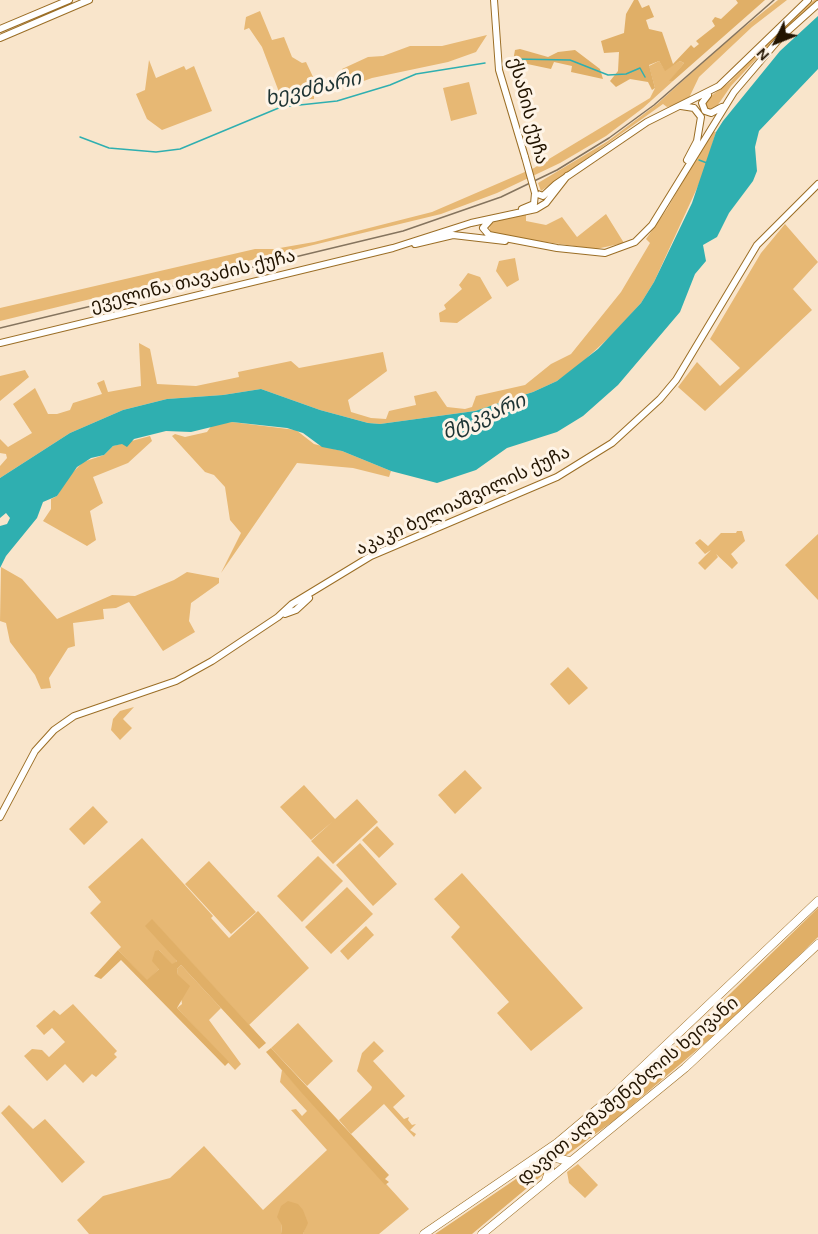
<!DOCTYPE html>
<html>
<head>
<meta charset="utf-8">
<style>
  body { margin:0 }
  #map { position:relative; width:818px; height:1234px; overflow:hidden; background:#f9e5cb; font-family:Karla,sans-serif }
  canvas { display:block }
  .north { position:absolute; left:746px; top:12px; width:60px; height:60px; -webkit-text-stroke:4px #fef4e7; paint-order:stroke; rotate:227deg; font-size:16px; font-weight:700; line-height:24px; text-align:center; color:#221401 }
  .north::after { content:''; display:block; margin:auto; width:21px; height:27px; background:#221401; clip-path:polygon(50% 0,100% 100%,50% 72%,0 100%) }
</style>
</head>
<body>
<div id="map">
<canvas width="818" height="1234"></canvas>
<div class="north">N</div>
</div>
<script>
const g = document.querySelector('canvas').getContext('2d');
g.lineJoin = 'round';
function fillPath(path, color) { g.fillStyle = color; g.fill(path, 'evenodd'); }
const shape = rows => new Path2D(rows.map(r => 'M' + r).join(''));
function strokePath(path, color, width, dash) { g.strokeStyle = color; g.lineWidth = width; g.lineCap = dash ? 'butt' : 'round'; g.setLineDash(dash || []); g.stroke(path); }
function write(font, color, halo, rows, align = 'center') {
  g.font = font + ' Karla,"Noto Sans Georgian",sans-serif'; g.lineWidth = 6; g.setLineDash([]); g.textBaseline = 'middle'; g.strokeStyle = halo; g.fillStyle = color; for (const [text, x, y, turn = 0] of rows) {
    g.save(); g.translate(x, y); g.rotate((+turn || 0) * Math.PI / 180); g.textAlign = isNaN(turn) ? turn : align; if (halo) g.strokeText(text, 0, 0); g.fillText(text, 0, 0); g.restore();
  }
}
fillPath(shape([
  [778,0,787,0,752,27,699,77,687,102,667,107,663,104,541,191,538,183,608,141,657,104,727,41],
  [814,0,818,0,775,39,731,86,715,109,708,109,704,101,730,82,777,33],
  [260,11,272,40,284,37,292,57,302,63,306,62,314,79,314,99,282,100,262,47,249,28,244,30,246,17],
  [487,35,476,52,448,62,372,78,347,87,342,69,368,57,383,56,410,46,442,46],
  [149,60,156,78,184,66,186,70,194,66,212,111,162,130,147,119,136,94,145,90],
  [659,61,665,70,680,61,684,63,670,81,673,81,643,108,606,136,560,163,497,193,441,214,0,321,0,308,255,249,274,249,314,242,432,212,534,168,650,98,655,88,649,66],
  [469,82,477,114,451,121,443,88],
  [712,131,716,132,703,175,654,282,641,303,613,334,578,366,557,381,533,392,475,411,380,424,368,423,320,410,261,389,223,395,167,399,123,410,70,433,0,478,0,466,7,458,6,454,0,453,0,439,8,447,32,433,13,404,35,388,48,414,57,414,70,410,73,403,102,394,97,383,104,380,108,392,141,386,139,343,150,349,157,384,196,386,239,377,238,372,291,361,299,368,383,352,387,371,348,400,351,412,371,418,386,419,389,411,416,405,414,396,436,391,447,407,465,409,472,407,476,396,525,385,551,364,571,354,621,292,650,243,646,239,667,209],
  [526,213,526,221,546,225,562,217,577,237,606,214,624,243,596,249,495,235,490,232,489,225,493,222],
  [785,224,818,262,793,289,812,310,705,411,678,387,697,362,720,386,740,368,710,339,761,253],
  [515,258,519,280,507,287,496,271,499,261],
  [468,273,480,277,492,298,457,323,440,322,439,313,446,309,444,305,462,289,459,285],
  [25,370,29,377,0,401,0,376],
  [232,422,296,430,314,444,342,451,391,471,389,477,353,468,297,463,221,573,241,533,230,520,225,487,214,475,205,472,172,436,175,434,185,437,207,432,212,425],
  [150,436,152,441,128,463,93,477,103,503,90,511,96,540,87,546,43,521,51,509,51,499,57,496,69,476,83,462,104,455,113,446],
  [737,531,742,531,745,541,731,554,738,563,732,569,716,554,718,557,705,570,698,563,711,550,705,554,695,543,700,539,708,546,721,533,736,533],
  [818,534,818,600,785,565],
  [1,567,22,579,57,619,112,595,135,596,174,580,187,572,219,578,219,583,191,603,189,621,195,632,163,651,129,602,116,608,103,609,104,619,73,623,75,646,68,648,49,678,51,688,41,689,35,675,10,642,6,623,0,621],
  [568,667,588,688,569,705,550,684],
  [134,707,123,719,132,728,120,740,111,730,113,719,120,711],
  [465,770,482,788,455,814,438,795],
  [304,785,335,819,357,799,378,822,333,864,311,841,332,822,311,840,280,807],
  [93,806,108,822,84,845,69,829],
  [377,826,394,844,379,858,362,840],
  [142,838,213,916,211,918,229,938,258,911,309,968,249,1025,152,920,177,961,172,965,159,950,159,969,147,981,118,950,121,947,90,913,101,902,88,887],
  [360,843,397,884,373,906,336,865],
  [318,856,343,881,302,922,277,896],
  [209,861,256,912,231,934,185,884],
  [462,873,583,1008,531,1051,497,1013,509,1002,451,937,460,927,434,899],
  [347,887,373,914,331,954,305,927],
  [366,926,374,935,348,960,340,951],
  [181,965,221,1008,209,1020,241,1064,235,1070,177,1008,182,1004,177,969],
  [73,1004,117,1051,114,1054,117,1057,96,1077,92,1074,83,1083,65,1064,47,1081,24,1056,32,1049,42,1050,49,1057,65,1042,52,1028,44,1035,36,1026,54,1010,60,1015],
  [298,1023,333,1061,307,1086,271,1048],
  [374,1041,384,1051,373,1061,405,1096,393,1107,404,1119,409,1117,408,1120,412,1125,416,1124,410,1130,416,1134,414,1137,384,1104,351,1134,339,1120,371,1090,372,1087,357,1071,362,1053],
  [282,1070,409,1209,379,1234,303,1234,305,1228,282,1225,281,1234,89,1234,77,1220,103,1196,170,1178,204,1146,263,1210,327,1150,291,1110,296,1109,302,1116,307,1111,280,1082],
  [9,1105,33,1129,45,1119,85,1162,62,1183,1,1113],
  [578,1164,598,1185,585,1198,569,1183,567,1172]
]), '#e7b874');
fillPath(shape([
  [634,0,638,0,642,8,649,5,654,17,646,20,649,29,662,32,673,64,691,45,694,48,699,44,696,41,715,26,712,21,715,17,721,19,738,3,736,0,765,0,673,81,669,81,684,63,680,61,665,71,659,61,649,65,655,88,652,90,648,82,630,79,616,87,610,81,618,71,619,52,604,53,601,41,624,33,626,14],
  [520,49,548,57,558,52,575,50,600,69,603,79,571,72,572,66,554,62,551,69,513,61,515,50],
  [818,908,818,937,739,1014,616,1119,564,1157,558,1155,559,1150,605,1113,651,1071],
  [152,919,266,1043,259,1049,181,965,177,969,178,975,190,986,177,1008,229,1062,225,1066,121,960,101,979,94,976,118,950,147,980,159,969,152,961,155,951,159,950,172,964,177,961,145,926],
  [271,1048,389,1175,385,1179,389,1182,385,1185,301,1092,266,1052],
  [538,1164,544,1165,545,1173,472,1234,435,1234],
  [288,1201,298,1204,303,1210,308,1223,303,1234,281,1234,282,1225,277,1217,281,1206]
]), '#e0af67');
fillPath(shape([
  [818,16,818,69,759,131,755,147,757,171,753,181,729,213,717,237,703,245,706,261,695,274,680,312,618,385,583,416,557,432,507,448,476,470,437,483,391,471,342,451,322,447,303,433,287,428,232,422,191,432,166,431,134,439,127,447,122,444,113,446,104,455,91,458,77,467,57,496,43,502,37,518,6,556,0,568,0,526,7,524,10,518,6,513,0,518,0,478,70,433,123,410,167,399,223,395,261,389,320,410,368,423,380,424,475,411,533,392,557,381,598,349,641,303,654,282,692,203,716,132,723,121,780,51]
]), '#2fafb0');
strokePath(shape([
  [515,59,570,60,608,75,626,74,640,68,645,77],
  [80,137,109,148,156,152,180,149,281,107,337,101,390,85,416,74,485,63],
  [699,160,707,163]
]), '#2fafb0', 1.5);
const major = shape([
  [494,0,499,70,525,157],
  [0,29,69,0],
  [0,38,89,0],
  [708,95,702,103,705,111,711,113,722,107],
  [681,106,694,108,701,117,697,141,687,160],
  [522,209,534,204,535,193,543,196,556,184,647,122,719,86,808,0],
  [491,219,483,228,489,235,557,248,605,253,635,242,652,225,734,92,780,38,818,4],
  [415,244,453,235,505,241],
  [0,343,393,248,471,223,536,209,546,203,567,176],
  [285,614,296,610,309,598],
  [0,817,35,751,54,730,74,716,176,681,212,661,278,617,292,604,371,556,557,477,612,443,660,399,676,380,757,245,818,184]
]);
const highway = shape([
  [557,1143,554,1154,556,1158,569,1161],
  [532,1161,546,1163,550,1169,546,1180],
  [424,1234,557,1143,607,1101,818,901],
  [482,1234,685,1068,818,944]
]);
strokePath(major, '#9b6e26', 8);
strokePath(highway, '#9b6e26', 9);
strokePath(major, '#fff', 6);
strokePath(highway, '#fff', 8);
strokePath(shape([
  [0,328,403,231,501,197,557,170,609,138,654,105,774,0]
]), '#85745e', 1.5);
const majorBridge = shape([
  [525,157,535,193]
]);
strokePath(majorBridge, '#9b6e26', 8, []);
strokePath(majorBridge, '#fff', 6);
write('18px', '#221401', '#fef4e7', [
  ["ქსანის ქუჩა",528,111,75],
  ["ეველინა თავაძის ქუჩა",193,281,-14],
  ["აკაკი ბელიაშვილის ქუჩა",463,501,-25],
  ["დავით აღმაშენებლის ხეივანი",628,1091,-40]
]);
write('italic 20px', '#1d3333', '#fef4e7', [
  ["ხევძმარი",313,89,-13],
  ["მტკვარი",484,417,-23]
]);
</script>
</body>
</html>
